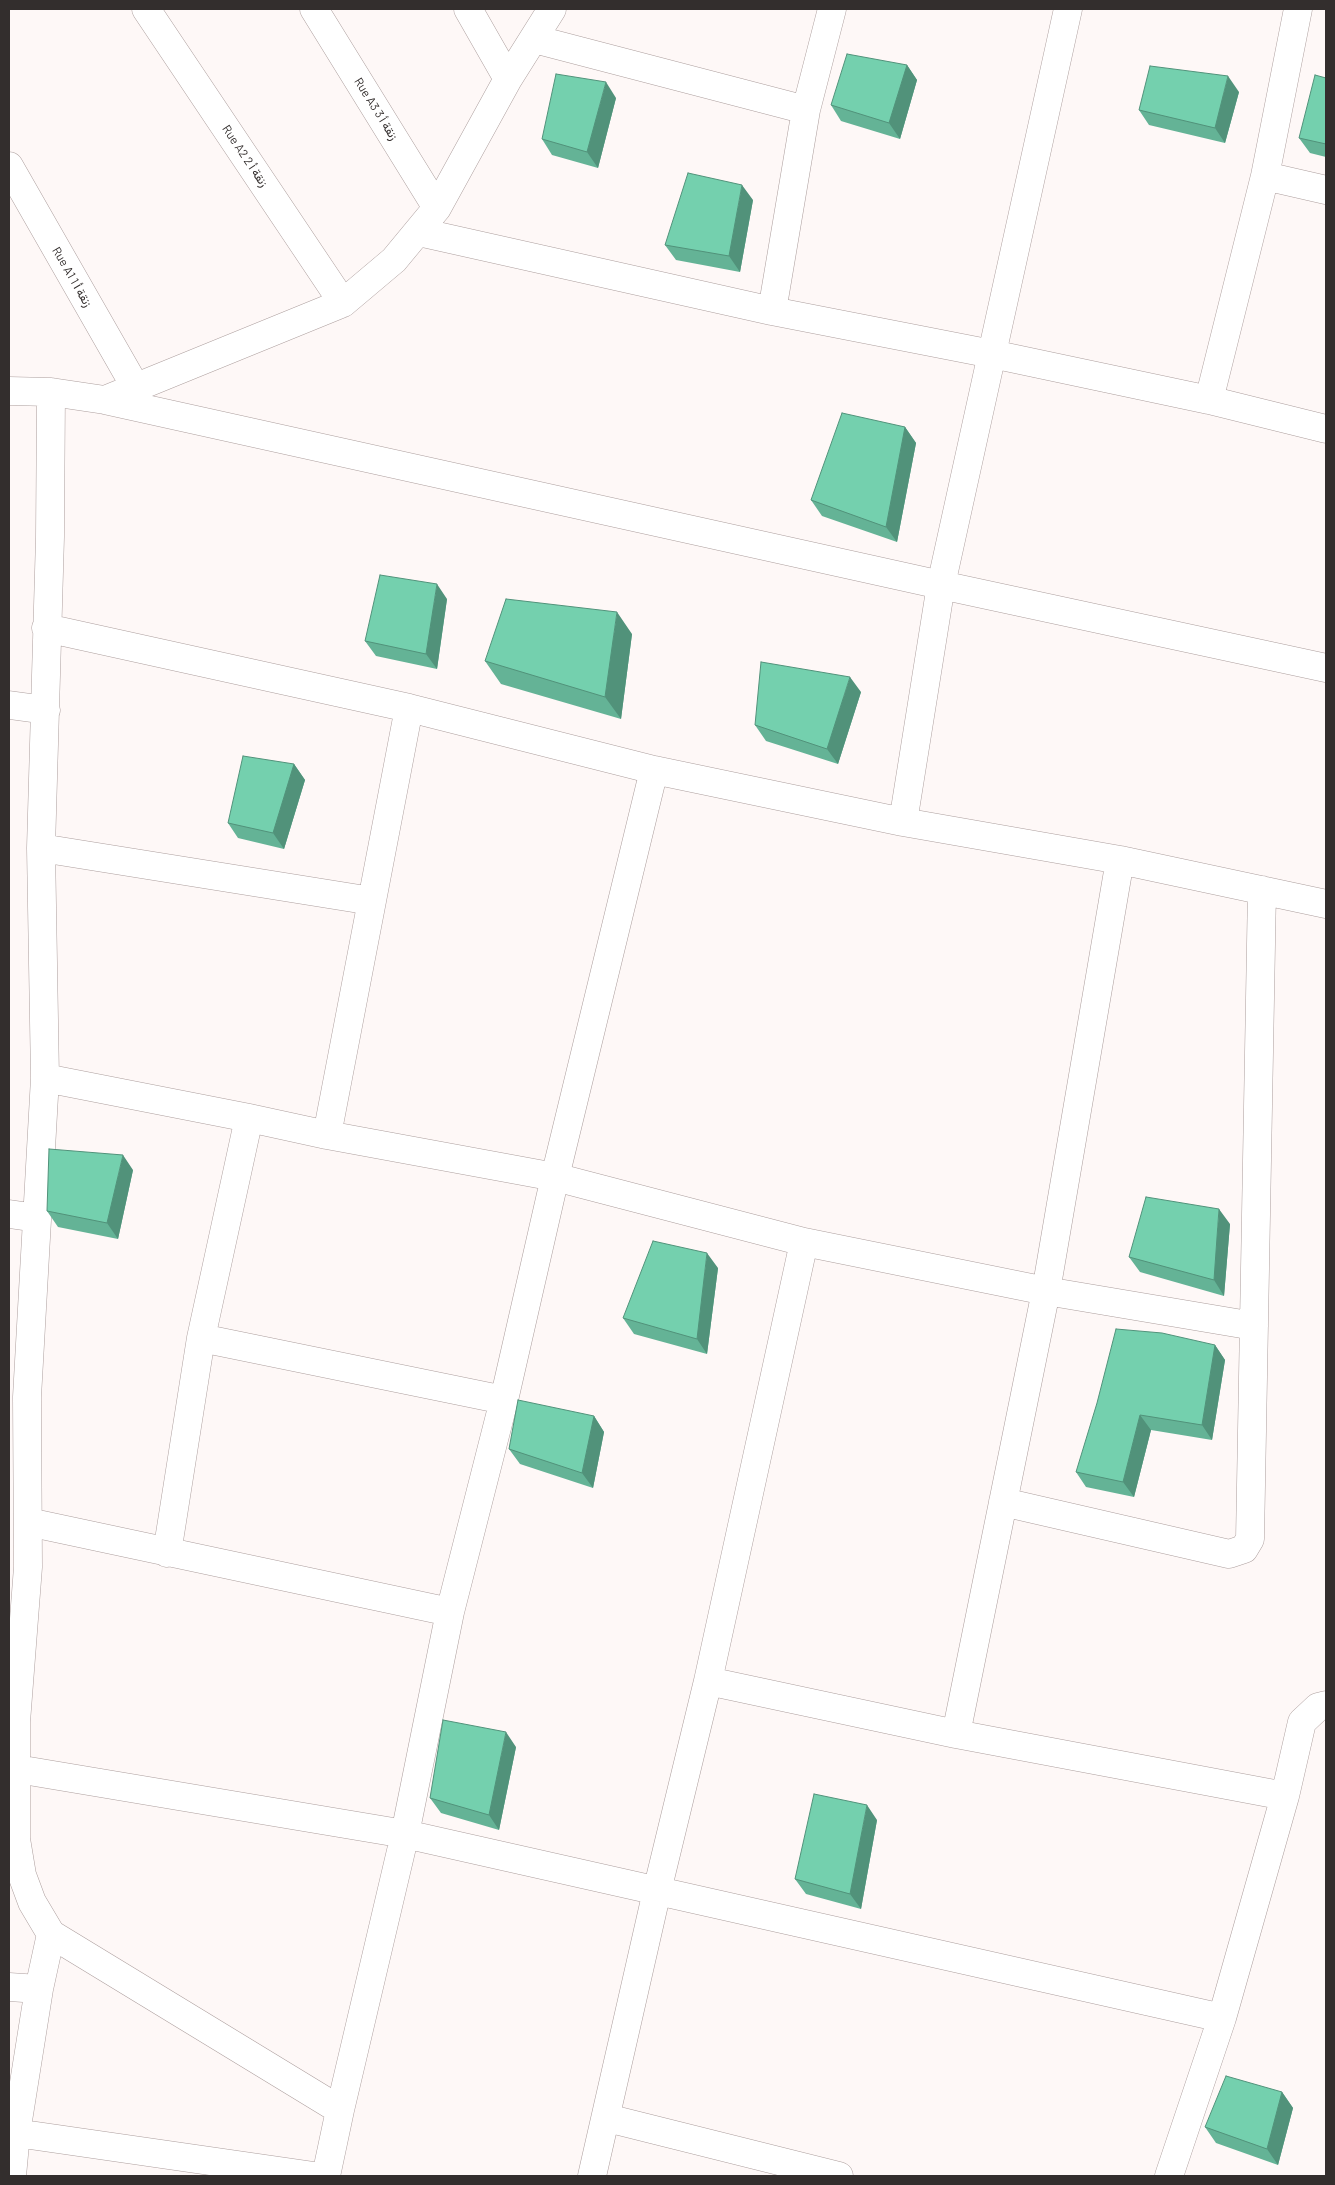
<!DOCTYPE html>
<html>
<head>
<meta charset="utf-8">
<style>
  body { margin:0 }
  #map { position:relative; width:1335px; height:2185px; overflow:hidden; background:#fef8f7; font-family:Barlow,sans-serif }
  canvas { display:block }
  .frame { position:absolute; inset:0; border:10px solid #332e2d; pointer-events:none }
</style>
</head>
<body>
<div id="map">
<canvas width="1335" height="2185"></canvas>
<div class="frame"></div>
</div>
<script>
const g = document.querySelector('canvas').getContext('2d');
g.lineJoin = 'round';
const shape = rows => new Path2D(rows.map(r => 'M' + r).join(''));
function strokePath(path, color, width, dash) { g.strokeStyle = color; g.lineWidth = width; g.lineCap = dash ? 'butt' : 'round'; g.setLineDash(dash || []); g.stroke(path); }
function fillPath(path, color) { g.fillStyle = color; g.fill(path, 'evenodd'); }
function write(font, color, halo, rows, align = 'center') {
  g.font = font + ' Barlow,Vazirmatn,sans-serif'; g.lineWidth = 5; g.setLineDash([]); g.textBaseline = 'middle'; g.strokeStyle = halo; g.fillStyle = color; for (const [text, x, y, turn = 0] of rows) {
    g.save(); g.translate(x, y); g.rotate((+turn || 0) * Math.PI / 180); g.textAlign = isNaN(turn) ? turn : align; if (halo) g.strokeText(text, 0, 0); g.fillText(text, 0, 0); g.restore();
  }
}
const street = shape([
  [146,9,343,303],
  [314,9,437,208],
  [468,9,508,79],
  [534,39,806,110],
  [9,166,136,388],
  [1265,176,1326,190],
  [419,232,772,311,992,354,1209,400,1326,429],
  [772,311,806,110,832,9],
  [9,391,51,392,105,400,343,303,394,260,437,208,508,79,552,9],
  [51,392,50,537,41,848,45,1078,27,1397,28,1567,16,1722,16,1839,22,1875,32,1902,51,1934,340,2110],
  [105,400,941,585,1326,668],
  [1209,400,1265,176,1298,9],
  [46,628,409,708,654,770,903,822,1120,860,1326,904],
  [9,705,46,710],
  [903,822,941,585,1068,9],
  [41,848,372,901],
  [45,1078,249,1118,327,1135,555,1177,804,1242,1046,1291,1254,1326],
  [327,1135,409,708],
  [9,1214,37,1218],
  [201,1338,504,1400],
  [1003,1502,1229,1554,1244,1549,1250,1539,1262,890],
  [28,1522,450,1612],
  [167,1553,201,1338,249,1118],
  [708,1681,956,1734,1285,1796],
  [956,1734,1046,1291,1120,860],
  [17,1769,405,1834,1222,2018],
  [9,1987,39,1989],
  [607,2118,839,2176],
  [9,2132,314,2176],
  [12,2176,16,2133,39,1989,51,1934],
  [326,2176,340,2110,405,1834,450,1612,504,1400,555,1177,654,770],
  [592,2176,657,1891,708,1681,804,1242],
  [1169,2176,1222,2018,1285,1796,1302,1722,1318,1707,1326,1705]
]);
strokePath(street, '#ad9f9e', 29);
strokePath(street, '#fff', 28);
fillPath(shape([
  [907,65,917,80,900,139,841,121,831,105],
  [1326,78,1326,157,1310,153,1299,138],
  [1239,92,1225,143,1149,125,1139,110],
  [616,98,598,168,552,155,542,139],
  [753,200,740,272,676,260,665,245],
  [905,427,916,443,897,542,822,516,811,500],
  [447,599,437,669,376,656,365,641],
  [632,634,621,719,501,684,485,661],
  [861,692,838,764,766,741,755,725],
  [294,764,305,780,284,849,238,838,228,823],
  [133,1170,118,1239,58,1227,47,1211],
  [1230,1224,1224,1296,1140,1272,1129,1257],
  [718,1268,707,1354,634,1334,623,1318],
  [1215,1345,1225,1360,1212,1440,1151,1430,1134,1497,1086,1487,1076,1472],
  [594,1416,604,1432,593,1488,520,1464,509,1449],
  [516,1747,499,1830,441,1813,430,1798],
  [877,1820,861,1909,806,1894,795,1879],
  [1282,2092,1293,2108,1278,2165,1216,2143,1205,2127]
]), '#64b396');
fillPath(shape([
  [907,65,917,80,900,139,889,123],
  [1228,76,1239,92,1225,143,1215,128],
  [606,82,616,98,598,168,587,152],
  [742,185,753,200,740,272,729,256],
  [905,427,916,443,897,542,886,527],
  [437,584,447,599,437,669,426,654],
  [617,612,632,634,621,719,605,697],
  [850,677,861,692,838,764,827,749],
  [294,764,305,780,284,849,273,833],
  [123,1155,133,1170,118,1239,107,1223],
  [1219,1209,1230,1224,1224,1296,1214,1280],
  [707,1253,718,1268,707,1354,697,1339],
  [1215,1345,1225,1360,1212,1440,1202,1425],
  [1140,1415,1151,1430,1134,1497,1123,1482],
  [594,1416,604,1432,593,1488,582,1473],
  [506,1732,516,1747,499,1830,489,1815],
  [867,1805,877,1820,861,1909,850,1894],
  [1282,2092,1293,2108,1278,2165,1267,2149]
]), '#51927a');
const building = shape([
  [847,54,907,65,889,123,831,105,847,54],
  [1150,66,1228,76,1215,128,1139,110,1150,66],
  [556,74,606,82,587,152,542,139,556,74],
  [1315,75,1326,78,1326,144,1299,138,1315,75],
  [688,173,742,185,729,256,665,245,688,173],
  [842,413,905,427,886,527,811,500,842,413],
  [380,575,437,584,426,654,365,641,380,575],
  [506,599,617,612,605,697,485,661,506,599],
  [761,662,850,677,827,749,755,725,761,662],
  [243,756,294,764,273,833,228,823,243,756],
  [49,1149,123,1155,107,1223,47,1211,49,1149],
  [1146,1197,1219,1209,1214,1280,1129,1257,1146,1197],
  [653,1241,707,1253,697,1339,623,1318,653,1241],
  [1116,1329,1162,1333,1215,1345,1202,1425,1140,1415,1123,1482,1076,1472,1097,1403,1116,1329],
  [518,1400,594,1416,582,1473,509,1449,518,1400],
  [443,1720,506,1732,489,1815,430,1798,443,1720],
  [814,1794,867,1805,850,1894,795,1879,814,1794],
  [1226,2076,1282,2092,1267,2149,1205,2127,1226,2076]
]);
fillPath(building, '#74d0ae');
strokePath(building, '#51927a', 1);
write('12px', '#332e2d', '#fff', [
  ["Rue A3 زنقة أ 3",376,109,58],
  ["Rue A2 زنقة أ 2",245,156,56],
  ["Rue A1 زنقة أ 1",72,277,60]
]);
</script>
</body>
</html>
